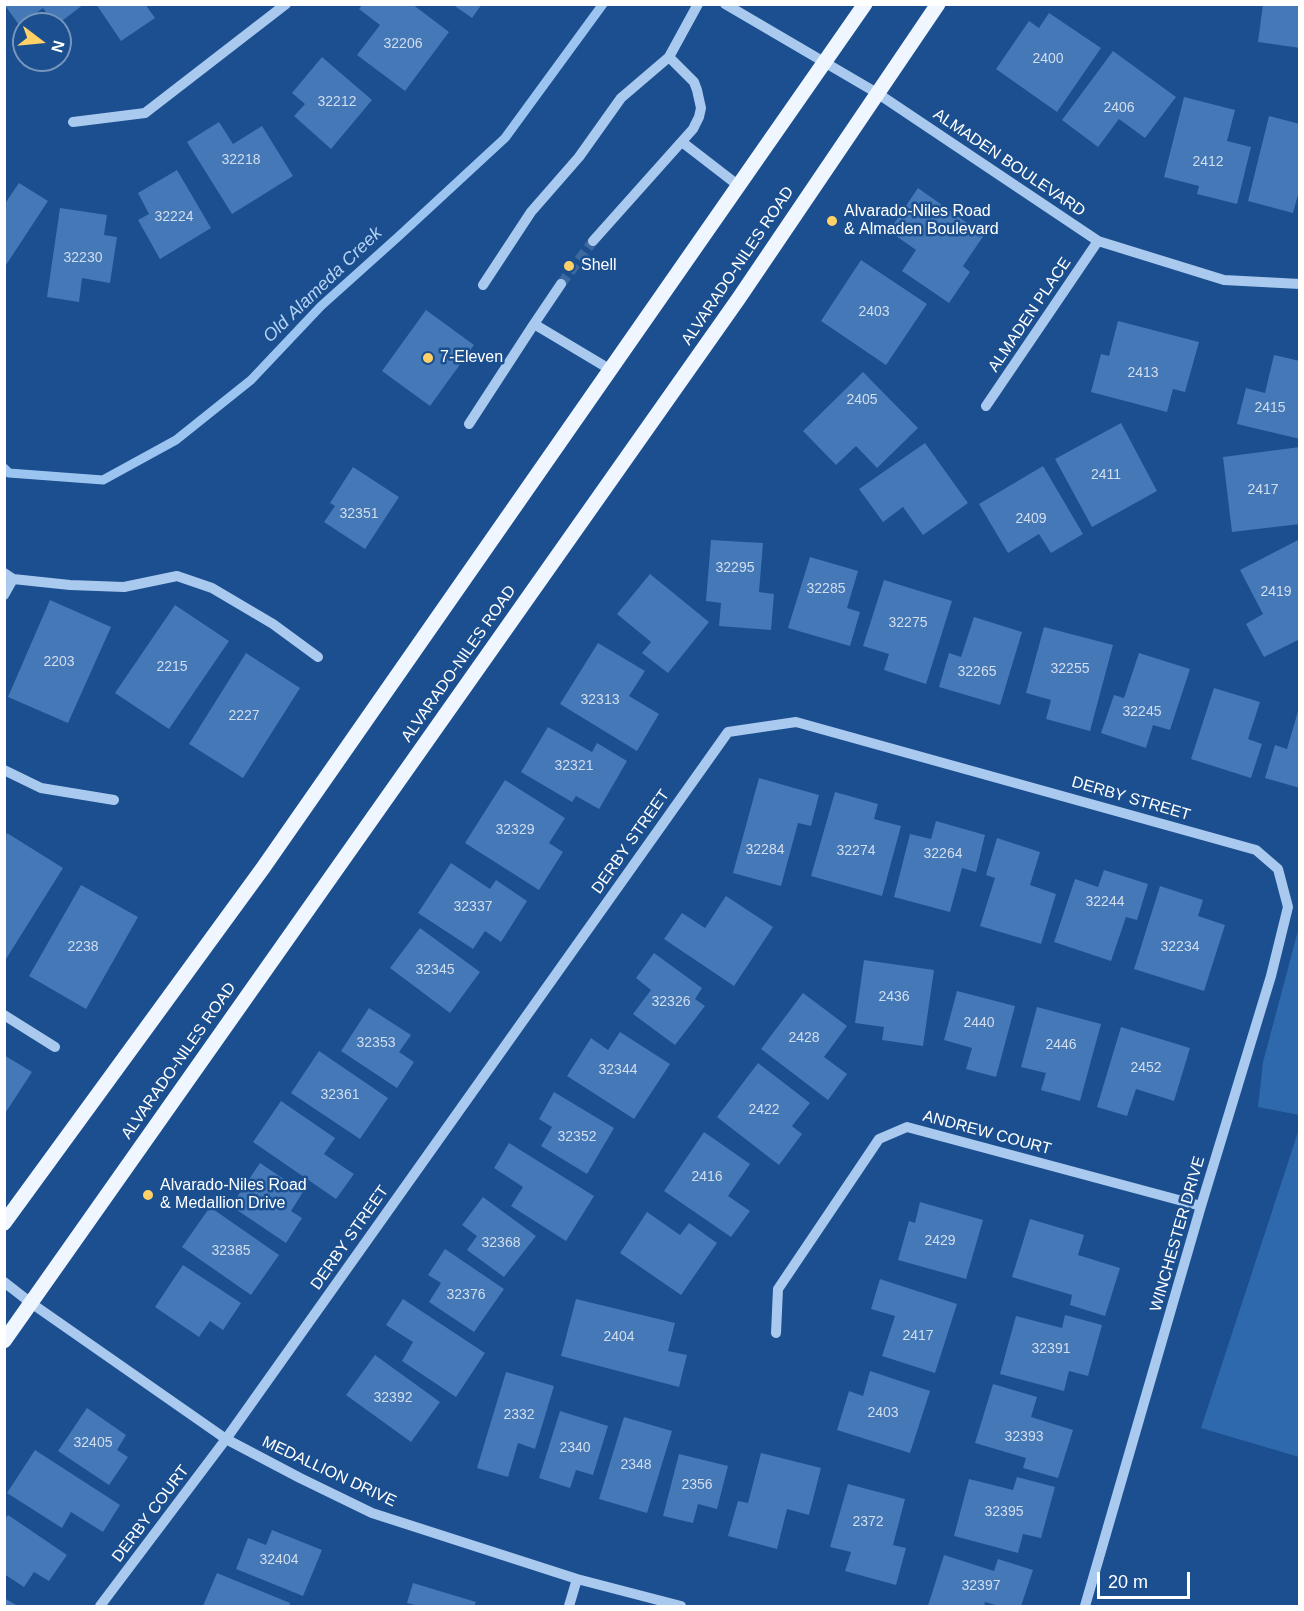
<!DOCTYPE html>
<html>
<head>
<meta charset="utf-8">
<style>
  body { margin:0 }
  #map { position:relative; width:1304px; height:1611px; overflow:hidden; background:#1b4f8f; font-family:Arial,sans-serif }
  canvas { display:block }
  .frame { position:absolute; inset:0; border:6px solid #fff; pointer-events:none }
  .north { position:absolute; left:12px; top:12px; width:60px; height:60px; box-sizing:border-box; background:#1b4f8f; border:2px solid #7695bc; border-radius:50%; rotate:106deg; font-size:16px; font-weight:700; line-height:24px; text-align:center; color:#fff }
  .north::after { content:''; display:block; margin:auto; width:21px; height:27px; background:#ffd166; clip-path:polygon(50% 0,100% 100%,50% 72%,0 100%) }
  .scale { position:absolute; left:1097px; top:1572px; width:93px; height:27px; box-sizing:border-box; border:3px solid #fff; border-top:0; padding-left:8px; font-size:18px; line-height:21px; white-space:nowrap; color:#fff; -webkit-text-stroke:4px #1b4f8f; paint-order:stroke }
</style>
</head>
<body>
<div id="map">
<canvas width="1304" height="1611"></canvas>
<div class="frame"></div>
<div class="north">N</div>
<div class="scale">20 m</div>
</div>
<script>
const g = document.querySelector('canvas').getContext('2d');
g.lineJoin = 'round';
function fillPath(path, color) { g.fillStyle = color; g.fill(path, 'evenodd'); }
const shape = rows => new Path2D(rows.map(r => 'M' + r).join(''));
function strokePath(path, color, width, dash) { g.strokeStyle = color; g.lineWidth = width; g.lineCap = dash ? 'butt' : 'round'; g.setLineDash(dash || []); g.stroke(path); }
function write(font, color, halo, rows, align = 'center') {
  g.font = font + ' Arial,sans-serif'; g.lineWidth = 5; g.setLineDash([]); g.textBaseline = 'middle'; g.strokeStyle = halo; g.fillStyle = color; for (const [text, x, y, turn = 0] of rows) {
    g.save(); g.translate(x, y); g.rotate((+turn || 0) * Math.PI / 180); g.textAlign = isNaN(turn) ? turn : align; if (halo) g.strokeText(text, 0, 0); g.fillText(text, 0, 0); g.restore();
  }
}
fillPath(shape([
  [1299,927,1299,1115,1258,1107,1263,1062],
  [1299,1129,1299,1457,1201,1428]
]), '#2e69ad');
strokePath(shape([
  [4,468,9,473,103,480,176,440,251,380,321,306,399,236,505,138,603,4]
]), '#9cc4f0', 9);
fillPath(shape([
  [4,4,84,4,58,24,55,24,43,8,19,25],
  [96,4,145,4,155,18,121,41],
  [363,4,412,4,449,32,405,91,357,55,380,25,359,9],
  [452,4,482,4,472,18],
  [1263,4,1300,4,1300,48,1258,42],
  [1049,13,1101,48,1057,112,996,69,1029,21,1039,28],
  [1113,51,1176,97,1145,138,1119,119,1098,147,1062,120],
  [322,57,372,100,331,149,294,116,305,104,292,93],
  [1184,97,1235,110,1227,141,1251,147,1237,204,1197,194,1199,186,1164,177],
  [1269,116,1300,124,1300,187,1293,213,1248,201],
  [219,122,233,144,262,126,293,176,232,214,187,142],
  [177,170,211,228,160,259,138,220,149,214,138,193],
  [19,183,48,201,4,268,4,205],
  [918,188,984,235,963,266,970,272,949,303,902,271,916,250,889,231],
  [60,208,107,215,104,235,117,237,110,283,82,278,79,302,47,297],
  [861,260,927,304,886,365,821,321],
  [426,310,474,345,430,406,382,371],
  [1118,321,1199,342,1185,392,1173,389,1167,412,1091,392,1101,354,1109,356],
  [1274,355,1300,361,1300,439,1237,424,1246,388,1265,393],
  [863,372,918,428,877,468,856,446,836,465,803,431],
  [1121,423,1157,491,1092,527,1055,459],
  [925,443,968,503,923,535,903,507,883,522,859,489],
  [1300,447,1300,524,1232,532,1223,457],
  [1043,466,1083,534,1051,553,1039,534,1008,553,979,504],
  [353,467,399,497,365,549,324,522,335,506,330,503],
  [1300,539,1300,639,1264,657,1246,624,1263,614,1240,570],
  [711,540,763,543,759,592,774,594,771,630,719,626,721,603,706,601],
  [810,557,858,571,847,608,860,612,850,646,788,628],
  [650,574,709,622,668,673,642,653,651,642,617,614],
  [884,580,952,601,926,684,884,670,889,654,863,646],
  [50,600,111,627,68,723,8,697],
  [175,605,229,641,169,729,115,693],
  [974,617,1022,632,1000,705,939,687,949,653,961,657],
  [1044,627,1113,645,1090,731,1046,719,1051,700,1026,693],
  [598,643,645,671,629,696,659,714,637,751,560,704],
  [246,653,300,688,243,778,189,744],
  [1139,653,1190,669,1170,730,1153,725,1146,748,1101,733,1114,695,1124,698],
  [1214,688,1260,702,1248,739,1262,744,1251,778,1191,759],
  [1299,708,1300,708,1300,788,1265,778,1275,745,1287,749],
  [548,727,592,752,597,743,627,761,599,809,576,796,572,802,521,772],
  [759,778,819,795,811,826,798,823,781,886,733,873],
  [505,780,565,818,549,843,563,852,539,890,465,843],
  [835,792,878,804,874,819,901,826,882,896,811,876],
  [936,821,985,835,976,872,962,868,950,912,894,897,910,834,931,839],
  [7,833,63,868,6,959,4,958,4,838],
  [997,838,1040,852,1030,885,1056,894,1041,944,980,926,995,878,986,875],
  [451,863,490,889,496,880,527,901,501,942,485,931,473,949,418,913],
  [1104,870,1148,884,1137,920,1126,917,1111,961,1054,942,1075,879,1098,887],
  [81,885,138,917,86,1009,29,976],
  [1160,886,1203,900,1198,916,1225,925,1204,991,1134,969],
  [726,896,773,927,734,986,664,939,682,913,705,928],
  [420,928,480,972,450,1013,390,968],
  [654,953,702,988,695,999,705,1006,675,1045,633,1014,651,990,636,978],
  [864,960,934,970,923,1046,882,1040,884,1027,855,1023],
  [957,991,1015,1006,996,1077,966,1069,972,1048,944,1040],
  [803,993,847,1026,824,1057,847,1074,828,1100,761,1049],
  [1037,1007,1101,1024,1080,1101,1041,1090,1046,1073,1021,1067],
  [369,1008,411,1035,399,1052,414,1062,397,1088,341,1051],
  [1121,1027,1190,1048,1174,1101,1136,1089,1127,1116,1097,1107],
  [620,1032,670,1064,634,1119,567,1076,591,1038,608,1050],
  [319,1051,388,1098,360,1139,291,1093],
  [4,1055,32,1072,4,1115],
  [758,1063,810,1103,792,1126,802,1134,779,1165,717,1117],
  [554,1092,614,1128,587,1174,541,1146,552,1127,539,1119],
  [281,1101,335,1138,324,1154,354,1174,336,1199,253,1142],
  [704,1132,750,1164,728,1196,750,1211,731,1237,664,1191],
  [509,1143,594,1196,566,1241,511,1206,523,1187,494,1168],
  [260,1163,303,1192,291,1211,302,1218,286,1243,231,1206],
  [483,1197,536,1236,504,1277,467,1250,477,1236,462,1225],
  [920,1202,983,1220,966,1279,898,1260,909,1221,915,1223],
  [210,1207,279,1255,251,1295,182,1247],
  [647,1212,680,1235,689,1223,717,1243,681,1295,620,1253],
  [1030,1219,1084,1235,1078,1255,1120,1268,1105,1316,1070,1305,1072,1295,1012,1277],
  [445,1249,504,1289,474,1332,429,1302,441,1283,428,1275],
  [183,1265,241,1303,223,1330,210,1321,199,1337,155,1307],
  [880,1279,957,1304,935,1373,882,1356,895,1316,871,1309],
  [403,1299,485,1353,456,1397,402,1361,413,1342,386,1325],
  [576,1299,675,1323,668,1351,687,1355,679,1387,561,1356],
  [1065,1315,1102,1325,1088,1376,1069,1371,1064,1391,1000,1374,1016,1316,1062,1328],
  [375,1355,440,1402,411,1442,346,1395],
  [870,1371,930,1391,910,1453,837,1430,849,1391,863,1396],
  [506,1372,554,1386,535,1449,518,1443,508,1477,477,1468],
  [993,1384,1037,1397,1031,1417,1073,1430,1058,1478,1023,1468,1026,1458,975,1443],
  [87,1408,126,1435,117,1450,128,1457,109,1485,58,1451],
  [560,1411,608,1426,593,1475,576,1470,570,1488,539,1478],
  [624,1417,672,1431,647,1513,599,1499],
  [35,1450,120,1505,103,1532,71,1512,62,1528,7,1493],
  [761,1453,821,1468,809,1515,787,1509,777,1549,728,1536,738,1501,748,1503],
  [679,1454,728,1466,717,1509,698,1504,693,1523,663,1516],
  [1017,1477,1055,1487,1041,1538,1023,1534,1018,1553,954,1536,969,1479,1013,1490],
  [848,1484,905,1499,893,1545,906,1548,896,1585,845,1571,851,1552,830,1547],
  [8,1515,67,1555,49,1581,34,1572,24,1587,4,1574,4,1520],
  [272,1530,322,1550,303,1596,236,1569,248,1538,266,1545],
  [944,1555,994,1571,998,1559,1033,1570,1021,1606,999,1606,985,1602,984,1606,928,1606],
  [217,1573,290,1603,289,1606,203,1606],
  [413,1583,476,1602,474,1606,419,1606,407,1603],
  [4,1598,18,1606,4,1606]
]), '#4478b7');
strokePath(shape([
  [561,284,593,241]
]), '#3d69a0', 10, [10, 5]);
strokePath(shape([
  [725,4,877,93,1098,241,1224,280,1300,284],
  [73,122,145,113,286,4],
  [682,142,739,186],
  [593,241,693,129,699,117,701,108,697,90,694,82,669,57,698,4],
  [483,285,531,212,579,157,621,98,669,57],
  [534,324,561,284],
  [986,406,1098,241],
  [469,424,534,324,611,370],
  [4,573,13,579,70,585,124,587,177,576,212,588,273,624,318,657],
  [4,595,13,579],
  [4,770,41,788,114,800],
  [4,1015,55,1047],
  [4,1282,31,1303,226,1439,300,1478,372,1513,577,1579,681,1606],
  [776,1333,778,1289,879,1139,907,1127,1201,1206],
  [100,1606,226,1439,728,732,796,722,1256,850,1278,869,1288,907,1271,976,1201,1206,1085,1606],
  [569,1606,577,1579]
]), '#a9c9ee', 10);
strokePath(shape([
  [4,1223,263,868,865,4],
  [4,1341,739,298,938,4]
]), '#f0f6ff', 15);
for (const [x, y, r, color] of [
  [832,221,6,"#ffd166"],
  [569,266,6,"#ffd166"],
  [428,358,6,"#ffd166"],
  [148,1195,6,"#ffd166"]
]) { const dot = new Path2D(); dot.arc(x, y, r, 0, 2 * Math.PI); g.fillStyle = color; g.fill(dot); strokePath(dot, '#1b4f8f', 2); }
write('14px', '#d0dded', null, [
  ["32206",403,44],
  ["2400",1048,59],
  ["32212",337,102],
  ["2406",1119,108],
  ["32218",241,160],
  ["2412",1208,162],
  ["32224",174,217],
  ["32230",83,258],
  ["2403",874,312],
  ["2413",1143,373],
  ["2405",862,400],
  ["2415",1270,408],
  ["2411",1106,475],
  ["2417",1263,490],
  ["32351",359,514],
  ["2409",1031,519],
  ["32295",735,568],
  ["32285",826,589],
  ["2419",1276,592],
  ["32275",908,623],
  ["2203",59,662],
  ["2215",172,667],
  ["32255",1070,669],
  ["32265",977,672],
  ["32313",600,700],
  ["32245",1142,712],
  ["2227",244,716],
  ["32321",574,766],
  ["32329",515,830],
  ["32284",765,850],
  ["32274",856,851],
  ["32264",943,854],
  ["32244",1105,902],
  ["32337",473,907],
  ["2238",83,947],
  ["32234",1180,947],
  ["32345",435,970],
  ["2436",894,997],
  ["32326",671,1002],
  ["2440",979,1023],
  ["2428",804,1038],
  ["32353",376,1043],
  ["2446",1061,1045],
  ["2452",1146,1068],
  ["32344",618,1070],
  ["32361",340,1095],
  ["2422",764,1110],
  ["32352",577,1137],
  ["2416",707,1177],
  ["2429",940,1241],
  ["32368",501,1243],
  ["32385",231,1251],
  ["32376",466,1295],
  ["2417",918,1336],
  ["2404",619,1337],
  ["32391",1051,1349],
  ["32392",393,1398],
  ["2403",883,1413],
  ["2332",519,1415],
  ["32393",1024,1437],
  ["32405",93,1443],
  ["2340",575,1448],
  ["2348",636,1465],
  ["2356",697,1485],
  ["32395",1004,1512],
  ["2372",868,1522],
  ["32404",279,1560],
  ["32397",981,1586]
]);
write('16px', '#fff', '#1b4f8f', [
  ["ALMADEN BOULEVARD",1009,163,34],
  ["ALVARADO-NILES ROAD",738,266,-56],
  ["ALMADEN PLACE",1030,315,-56],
  ["ALVARADO-NILES ROAD",459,664,-55],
  ["DERBY STREET",1131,799,16],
  ["DERBY STREET",631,842,-55],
  ["ALVARADO-NILES ROAD",179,1061,-55],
  ["ANDREW COURT",987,1133,15],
  ["WINCHESTER DRIVE",1178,1234,-74],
  ["DERBY STREET",350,1238,-55],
  ["MEDALLION DRIVE",329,1472,25],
  ["DERBY COURT",151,1514,-53]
]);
write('16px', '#fff', '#1b4f8f', [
  ["Alvarado-Niles Road",844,212],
  ["& Almaden Boulevard",844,230],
  ["Shell",581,266],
  ["7-Eleven",440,358],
  ["Alvarado-Niles Road",160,1186],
  ["& Medallion Drive",160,1204]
], 'left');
write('italic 18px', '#b5d3f5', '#1b4f8f', [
  ["Old Alameda Creek",323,285,-44]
]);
</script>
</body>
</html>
